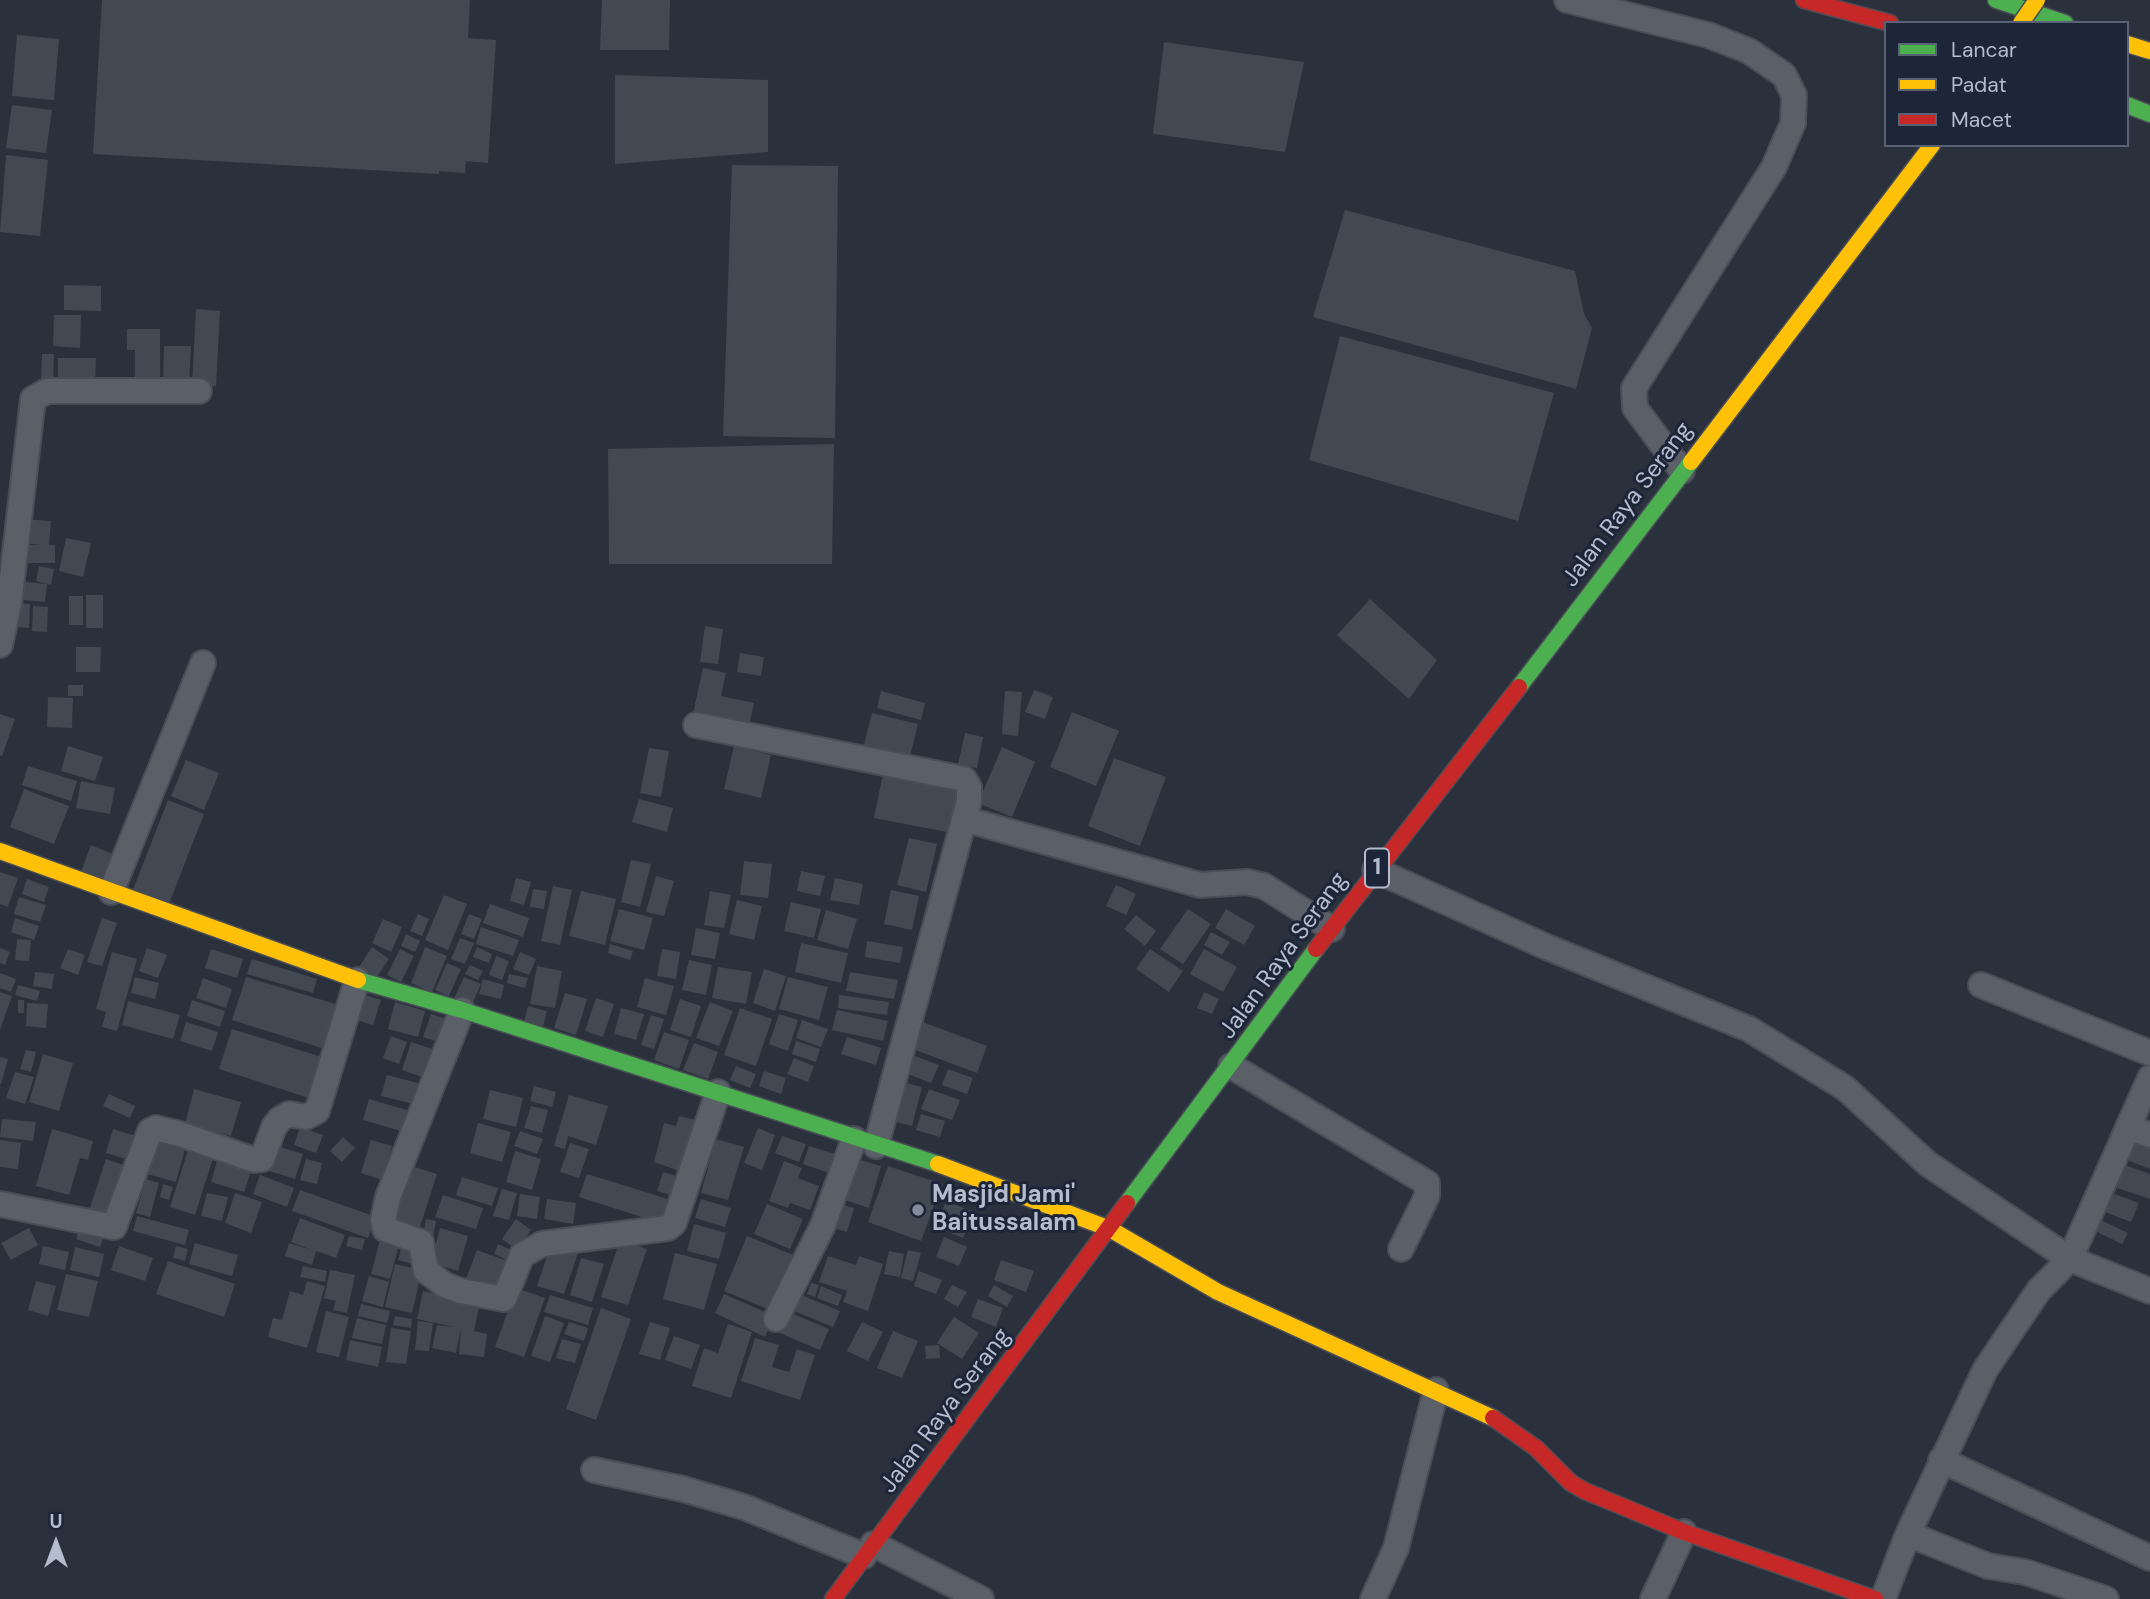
<!DOCTYPE html>
<html>
<head>
<meta charset="utf-8">
<style>
  body { margin:0 }
  #map { position:relative; width:2150px; height:1599px; overflow:hidden; background:#2a313c; font-family:"DM Sans",sans-serif }
  canvas { display:block }
  .legend { position:absolute; left:1884px; top:21px; width:245px; height:126px; box-sizing:border-box; background:#1c2638; border:2px solid #596274; margin:0; padding:9px 12px; list-style:none; font-size:21px; color:#b4bccd }
  .legend li { display:flex; align-items:center; gap:14px; height:35px }
  .legend b { width:35px; border:2px solid #596274 }
  .north { position:absolute; left:21px; top:1508px; width:70px; height:70px; -webkit-text-stroke:5px #1c2638; paint-order:stroke; rotate:0deg; font-size:19px; font-weight:700; line-height:28px; text-align:center; color:#b4bccd }
  .north::after { content:''; display:block; margin:auto; width:24px; height:32px; background:#b4bccd; clip-path:polygon(50% 0,100% 100%,50% 72%,0 100%) }
</style>
</head>
<body>
<div id="map">
<canvas width="2150" height="1599"></canvas>
<ul class="legend">
<li><b style="height:9px;background:#4caf50"></b>Lancar</li>
<li><b style="height:9px;background:#ffc107"></b>Padat</li>
<li><b style="height:9px;background:#c62828"></b>Macet</li>
</ul>
<div class="north">U</div>
</div>
<script>
const g = document.querySelector('canvas').getContext('2d');
g.lineJoin = 'round';
function fillPath(path, color) { g.fillStyle = color; g.fill(path, 'evenodd'); }
const shape = rows => new Path2D(rows.map(r => 'M' + r).join(''));
function strokePath(path, color, width, dash) { g.strokeStyle = color; g.lineWidth = width; g.lineCap = dash ? 'butt' : 'round'; g.setLineDash(dash || []); g.stroke(path); }
function write(font, color, halo, rows, align = 'center') {
  g.font = font + ' "DM Sans",sans-serif'; g.lineWidth = 6; g.setLineDash([]); g.textBaseline = 'middle'; g.strokeStyle = halo; g.fillStyle = color; for (const [text, x, y, turn = 0] of rows) {
    g.save(); g.translate(x, y); g.rotate((+turn || 0) * Math.PI / 180); g.textAlign = isNaN(turn) ? turn : align; if (halo) g.strokeText(text, 0, 0); g.fillText(text, 0, 0); g.restore();
  }
}
fillPath(shape([
  [102,0,470,0,468,38,496,40,488,163,466,161,465,173,439,171,439,174,93,154],
  [602,0,670,0,669,50,600,50],
  [17,35,59,39,54,100,12,96],
  [1164,42,1304,62,1285,152,1153,134],
  [615,75,768,80,768,152,615,164],
  [12,105,52,110,46,153,6,148],
  [6,155,48,160,40,236,0,232],
  [732,165,838,166,835,438,723,436],
  [1345,210,1575,271,1584,314,1592,328,1576,389,1313,317],
  [64,285,101,286,101,311,64,310],
  [196,309,220,311,216,386,192,385],
  [54,315,81,315,80,348,53,346],
  [127,329,160,329,160,381,135,381,135,350,127,350],
  [1340,336,1554,393,1518,521,1309,460],
  [164,346,191,346,189,385,163,384],
  [42,354,54,354,53,383,41,382],
  [58,358,96,358,95,385,58,384],
  [834,444,832,564,609,564,608,449],
  [20,519,51,521,49,545,55,545,55,563,27,563,27,545,43,545,19,543],
  [66,538,91,543,83,577,59,571],
  [39,566,54,569,51,585,36,581],
  [16,581,47,584,45,602,14,599],
  [86,595,103,595,103,628,86,628],
  [69,596,83,596,83,625,69,625],
  [1370,599,1437,660,1409,699,1337,635],
  [10,602,30,604,29,628,8,626],
  [33,606,48,607,47,632,32,631],
  [705,626,723,629,718,664,700,662],
  [76,647,101,647,100,672,76,672],
  [740,653,764,657,761,676,737,672],
  [703,668,726,673,721,696,754,703,748,730,692,718],
  [68,685,83,685,83,696,68,696],
  [1034,690,1053,697,1045,719,1025,712],
  [881,691,925,703,921,720,877,708],
  [1005,691,1022,692,1018,736,1002,734],
  [48,697,73,698,72,728,47,727],
  [1072,712,1119,731,1096,786,1050,767],
  [872,713,918,724,909,760,863,749],
  [0,714,15,719,2,756,0,755],
  [965,733,983,737,977,768,958,764],
  [68,746,103,757,95,781,61,771],
  [734,746,771,755,761,798,724,789],
  [1002,747,1035,762,1012,817,978,803],
  [649,748,669,751,661,797,640,793],
  [1114,758,1166,777,1140,846,1088,826],
  [186,760,219,773,204,810,171,796],
  [28,766,77,781,71,801,22,785],
  [884,769,961,784,952,833,874,818],
  [81,781,115,788,110,814,76,808],
  [24,789,69,806,54,844,10,827],
  [639,799,673,808,667,832,632,822],
  [168,800,204,814,167,909,131,895],
  [909,838,937,844,926,892,897,885],
  [91,845,120,857,109,885,80,874],
  [631,860,651,864,640,907,621,902],
  [744,861,772,864,768,898,740,895],
  [801,871,825,876,820,896,797,891],
  [0,872,18,878,8,907,0,904],
  [656,876,674,881,664,916,646,912],
  [516,878,531,882,524,905,510,901],
  [835,878,863,884,859,905,830,900],
  [27,879,49,887,44,902,22,894],
  [1116,885,1136,894,1126,915,1106,906],
  [553,886,572,890,560,945,541,941],
  [533,889,547,891,544,909,530,907],
  [891,890,919,896,912,930,884,924],
  [581,891,616,899,605,945,569,936],
  [710,891,731,895,724,928,704,925],
  [444,895,467,904,448,950,425,940],
  [19,897,46,905,40,922,14,914],
  [737,900,762,906,754,940,729,934],
  [791,902,821,909,814,938,784,931],
  [490,904,529,918,523,937,483,923],
  [619,909,653,918,644,950,610,941],
  [1188,909,1211,924,1183,964,1160,949],
  [1226,909,1255,926,1244,945,1215,928],
  [826,910,857,919,848,949,817,940],
  [418,914,429,919,422,936,410,931],
  [469,914,482,919,474,939,461,934],
  [1136,915,1156,931,1145,946,1124,929],
  [15,918,39,926,34,940,11,932],
  [102,918,117,923,102,966,87,962],
  [383,919,402,927,391,952,372,943],
  [481,927,519,940,513,956,476,944],
  [696,928,720,933,715,959,691,955],
  [1211,932,1230,942,1222,955,1204,945],
  [406,934,420,941,415,952,401,946],
  [460,938,474,943,465,964,451,959],
  [17,939,31,940,29,961,15,960],
  [867,941,903,947,900,963,865,957],
  [801,943,848,953,841,983,795,972],
  [610,944,633,951,630,960,608,953],
  [372,947,389,959,376,978,359,967],
  [425,947,447,956,432,992,411,983],
  [477,947,492,954,489,963,473,957],
  [0,948,10,952,5,965,0,963],
  [147,948,167,955,158,978,139,971],
  [68,949,85,955,78,975,60,968],
  [211,949,243,959,237,978,205,968],
  [400,949,414,956,401,982,387,975],
  [662,949,680,952,676,979,657,976],
  [1150,949,1183,971,1169,992,1136,969],
  [1204,949,1237,967,1223,992,1190,974],
  [112,952,137,959,117,1031,102,1027,106,1012,96,1009],
  [520,952,536,959,529,975,513,969],
  [496,956,509,961,502,980,489,975],
  [252,959,317,979,313,993,247,974],
  [689,960,712,965,706,995,682,990],
  [447,963,461,969,449,996,435,990],
  [470,965,483,971,478,980,465,974],
  [537,966,562,971,555,1008,530,1004],
  [718,967,752,972,746,1004,712,998],
  [764,969,786,976,775,1011,753,1003],
  [35,972,54,974,52,989,33,986],
  [850,972,898,980,894,999,846,991],
  [0,973,16,979,11,992,0,988],
  [509,974,528,978,525,988,507,983],
  [135,977,159,983,155,999,131,993],
  [246,977,342,1006,328,1050,232,1020],
  [464,977,481,984,469,1011,452,1003],
  [788,977,828,987,819,1020,779,1009],
  [203,978,232,989,226,1008,196,998],
  [645,978,674,986,666,1015,637,1007],
  [483,979,504,985,501,999,479,994],
  [18,985,40,991,37,1001,15,995],
  [0,992,12,996,0,1030],
  [1204,992,1219,999,1212,1014,1197,1008],
  [358,993,381,1000,373,1025,350,1018],
  [565,993,587,999,576,1035,554,1028],
  [839,995,889,1002,887,1015,838,1008],
  [596,998,614,1004,603,1037,585,1031],
  [680,999,701,1006,691,1037,670,1030],
  [18,1000,24,1000,24,1013,18,1013],
  [192,1000,225,1011,220,1027,187,1016],
  [128,1001,180,1015,173,1039,122,1025],
  [395,1002,425,1011,418,1037,388,1029],
  [710,1002,733,1011,719,1046,696,1038],
  [27,1003,48,1004,46,1028,26,1026],
  [528,1006,547,1011,542,1031,523,1026],
  [621,1008,644,1014,636,1040,614,1034],
  [740,1008,772,1019,756,1066,724,1055],
  [837,1010,888,1021,883,1041,832,1030],
  [431,1014,446,1019,438,1042,423,1037],
  [779,1014,798,1020,788,1051,769,1044],
  [651,1015,664,1019,654,1049,641,1045],
  [802,1020,828,1029,821,1047,796,1038],
  [920,1021,987,1046,977,1073,910,1048],
  [186,1022,218,1032,212,1051,180,1041],
  [232,1029,325,1058,312,1099,219,1069],
  [664,1032,689,1040,679,1069,654,1060],
  [391,1036,407,1042,399,1064,383,1058],
  [847,1037,881,1048,876,1065,841,1054],
  [796,1041,820,1049,816,1062,792,1054],
  [411,1042,432,1049,422,1077,402,1070],
  [694,1043,718,1052,708,1079,683,1070],
  [26,1050,36,1052,31,1072,20,1069],
  [43,1054,73,1063,59,1111,29,1102],
  [912,1055,939,1065,931,1083,905,1073],
  [0,1057,8,1059,1,1084,0,1084],
  [794,1058,814,1066,808,1082,787,1074],
  [736,1066,756,1074,750,1088,730,1080],
  [948,1069,973,1078,967,1094,942,1085],
  [764,1071,786,1078,781,1094,759,1086],
  [15,1072,34,1077,25,1104,6,1098],
  [387,1075,418,1083,413,1104,381,1096],
  [899,1081,922,1087,912,1126,888,1120],
  [534,1086,556,1092,552,1107,530,1101],
  [194,1089,241,1102,231,1136,185,1124],
  [929,1089,960,1100,952,1120,921,1109],
  [490,1090,523,1098,516,1127,483,1119],
  [109,1094,135,1106,130,1118,103,1106],
  [569,1095,608,1106,596,1145,568,1136,565,1149,554,1146],
  [369,1099,407,1110,401,1131,363,1120],
  [531,1106,548,1110,542,1133,524,1128],
  [921,1114,945,1121,940,1137,916,1130],
  [679,1116,696,1120,682,1172,654,1162,664,1123,676,1126],
  [2,1119,36,1122,33,1141,0,1137],
  [478,1123,511,1132,502,1162,470,1153],
  [300,1127,323,1135,316,1153,294,1145],
  [758,1128,775,1135,762,1170,744,1163],
  [52,1129,93,1141,88,1160,80,1158,69,1195,36,1186],
  [113,1129,136,1136,129,1160,106,1153],
  [520,1131,543,1139,537,1154,514,1146],
  [782,1136,806,1144,799,1162,775,1153],
  [158,1137,186,1145,176,1182,147,1174],
  [343,1137,355,1148,342,1162,330,1151],
  [716,1139,744,1147,728,1200,701,1193],
  [2134,1139,2150,1145,2150,1169,2127,1160],
  [0,1140,21,1143,18,1169,0,1167],
  [371,1140,392,1146,382,1180,361,1173],
  [570,1143,589,1149,579,1178,560,1172],
  [277,1146,303,1154,295,1179,269,1171],
  [809,1146,835,1154,829,1173,803,1164],
  [189,1147,214,1155,195,1215,170,1207],
  [515,1151,541,1159,532,1190,506,1182],
  [854,1158,881,1166,869,1208,842,1199],
  [106,1159,130,1167,112,1218,89,1211],
  [306,1159,322,1163,317,1184,300,1180],
  [217,1161,251,1171,244,1192,211,1182],
  [784,1161,802,1168,798,1178,819,1186,810,1210,790,1203,788,1208,769,1201],
  [408,1165,437,1174,419,1230,391,1221],
  [2125,1165,2150,1174,2150,1199,2117,1188],
  [888,1166,942,1184,921,1241,868,1222],
  [663,1172,679,1177,673,1196,657,1191],
  [587,1174,671,1200,664,1224,579,1197],
  [260,1175,294,1188,287,1207,253,1194],
  [462,1177,498,1188,492,1206,456,1195],
  [146,1179,159,1183,150,1217,136,1213],
  [163,1184,173,1187,169,1200,160,1197],
  [502,1189,517,1193,509,1220,493,1216],
  [300,1190,376,1217,368,1238,292,1211],
  [207,1193,228,1197,222,1221,201,1216],
  [235,1193,262,1202,251,1233,225,1223],
  [2112,1193,2139,1203,2131,1222,2105,1212],
  [520,1194,540,1197,537,1219,517,1216],
  [443,1195,483,1208,476,1229,435,1217],
  [547,1199,576,1203,573,1224,544,1219],
  [701,1199,731,1208,725,1227,695,1218],
  [946,1201,974,1212,963,1238,936,1227],
  [836,1203,854,1208,847,1232,829,1227],
  [767,1204,803,1219,790,1249,754,1234],
  [137,1216,189,1230,185,1245,133,1231],
  [300,1218,345,1235,336,1258,316,1251,312,1265,285,1256,289,1243,312,1250,291,1242],
  [426,1219,436,1221,433,1238,423,1236],
  [516,1219,531,1230,517,1250,502,1239],
  [2101,1220,2128,1233,2122,1244,2095,1231],
  [694,1224,726,1233,719,1259,687,1251],
  [80,1227,104,1236,100,1247,76,1239],
  [29,1228,38,1245,11,1260,1,1243],
  [440,1228,468,1236,458,1271,431,1263],
  [349,1236,365,1239,362,1250,346,1246],
  [381,1236,400,1241,390,1279,371,1274],
  [747,1236,798,1257,775,1312,724,1291],
  [944,1237,967,1247,959,1266,936,1257],
  [620,1240,647,1249,628,1305,601,1297],
  [403,1241,421,1246,416,1265,398,1260],
  [195,1243,238,1255,232,1276,189,1264],
  [498,1244,511,1250,507,1260,494,1254],
  [551,1244,578,1253,564,1294,537,1286],
  [43,1246,69,1252,65,1270,39,1264],
  [119,1246,153,1258,145,1281,111,1270],
  [176,1246,188,1249,185,1261,173,1258],
  [75,1247,104,1254,99,1277,70,1270],
  [477,1250,510,1262,498,1294,465,1282],
  [908,1250,921,1253,913,1281,901,1278],
  [889,1251,904,1254,900,1277,884,1274],
  [675,1253,717,1264,704,1310,663,1299],
  [828,1256,856,1265,859,1256,883,1264,868,1311,843,1302,847,1291,819,1282],
  [581,1258,604,1264,592,1302,570,1295],
  [1001,1260,1034,1271,1026,1292,994,1280],
  [168,1261,235,1284,224,1317,156,1294],
  [395,1264,422,1270,412,1313,385,1307],
  [303,1266,327,1271,325,1282,300,1277],
  [330,1270,355,1275,347,1313,333,1310,336,1301,324,1298],
  [919,1271,942,1280,936,1294,914,1286],
  [66,1274,98,1281,89,1317,57,1310],
  [369,1276,389,1282,383,1307,362,1301],
  [36,1281,56,1286,48,1316,28,1310],
  [307,1281,325,1286,307,1348,268,1337,273,1318,282,1320,290,1291,303,1295],
  [811,1283,819,1285,815,1297,807,1294],
  [952,1285,967,1292,958,1307,944,1299],
  [994,1285,1013,1296,1007,1307,988,1296],
  [821,1286,842,1295,838,1306,817,1298],
  [516,1288,545,1298,524,1357,495,1347],
  [423,1291,480,1303,474,1331,487,1334,484,1357,459,1354,461,1328,456,1353,432,1348,437,1325,454,1327,417,1319],
  [794,1292,840,1311,833,1327,787,1308],
  [724,1294,774,1316,765,1337,715,1313],
  [550,1295,593,1308,588,1325,544,1312],
  [978,1299,1003,1308,996,1327,971,1317],
  [361,1304,390,1311,387,1323,358,1316],
  [601,1308,631,1319,596,1420,566,1409],
  [326,1311,349,1317,339,1357,316,1352],
  [786,1311,829,1329,820,1350,777,1332],
  [395,1316,412,1319,411,1328,393,1325],
  [545,1316,564,1323,550,1362,531,1356],
  [954,1317,979,1333,962,1359,937,1343],
  [357,1318,386,1325,382,1344,352,1338],
  [418,1321,433,1323,429,1351,415,1350],
  [569,1322,588,1328,584,1341,564,1334],
  [650,1322,670,1328,660,1360,639,1354],
  [862,1322,883,1332,868,1361,847,1351],
  [728,1324,752,1332,731,1398,692,1386,704,1348,718,1353],
  [391,1328,411,1331,406,1364,386,1362],
  [893,1331,918,1341,902,1378,877,1368],
  [674,1336,700,1345,691,1369,665,1360],
  [755,1338,779,1345,772,1367,789,1372,797,1349,815,1355,800,1400,741,1381],
  [562,1339,581,1344,575,1363,556,1358],
  [350,1340,382,1347,378,1367,346,1360],
  [939,1345,940,1358,926,1359,925,1346]
]), '#434952');
const street = shape([
  [1567,0,1708,35,1749,51,1784,75,1794,95,1793,123,1774,167,1634,388,1635,408,1682,471],
  [0,645,9,604,33,399,47,391,199,391],
  [696,725,964,779,969,787,969,801,876,1146],
  [964,819,1200,885,1247,882,1264,886,1332,929],
  [1375,870,1549,948,1749,1029,1845,1088,1928,1164,2070,1259,2150,1291],
  [111,892,203,663],
  [1981,985,2150,1053],
  [462,1010,388,1197,383,1220,385,1229,421,1242,426,1271,445,1285,461,1291,504,1299,522,1255,542,1244,668,1228,674,1223,718,1092],
  [1231,1066,1427,1183,1427,1196,1401,1249],
  [2128,1127,2150,1135],
  [0,1204,114,1227,150,1131,156,1128,180,1134,254,1160,262,1159,274,1127,280,1119,289,1114,306,1117,317,1111,357,980],
  [776,1319,823,1225,854,1139],
  [1941,1460,2150,1558],
  [594,1470,683,1489,744,1507,864,1556],
  [1908,1534,1988,1566,2025,1572,2106,1599],
  [873,1544,981,1599],
  [1373,1599,1396,1548,1436,1390],
  [1653,1599,1684,1532],
  [1883,1599,1908,1534,1985,1370,2039,1290,2070,1259,2150,1078]
]);
const fast = shape([
  [1996,0,2065,23],
  [2127,105,2150,114],
  [1519,687,1691,462],
  [358,980,462,1010,938,1164],
  [1127,1203,1316,949]
]);
const slow = shape([
  [2127,44,2150,51],
  [1691,462,1932,145],
  [0,851,358,980],
  [938,1164,1110,1229,1218,1292,1493,1418]
]);
const jam = shape([
  [1804,0,1890,23],
  [1316,949,1519,687],
  [1493,1418,1536,1448,1571,1483,1585,1491,1684,1532,1875,1599],
  [833,1599,1127,1203]
]);
strokePath(street, '#494d56', 28);
strokePath(fast, '#494d56', 19);
strokePath(slow, '#494d56', 19);
strokePath(jam, '#494d56', 19);
strokePath(street, '#5b5f68', 24);
strokePath(fast, '#4caf50', 16);
strokePath(slow, '#ffc107', 16);
strokePath(jam, '#c62828', 16);
const slowBridge = shape([
  [2021,23,2037,0]
]);
strokePath(slowBridge, '#474d57', 19, []);
strokePath(slowBridge, '#ffc107', 16);
for (const [x, y, r, color] of [
  [918,1210,7,"#848b9a"]
]) { const dot = new Path2D(); dot.arc(x, y, r, 0, 2 * Math.PI); g.fillStyle = color; g.fill(dot); strokePath(dot, '#1c2638', 2.5); }
for (const [x, y, w] of [
  [1377,868,24]
]) { const box = new Path2D(); box.roundRect(x - w / 2, y - 19.5, w, 39, 5); g.fillStyle = '#1c2638'; g.fill(box); strokePath(box, '#b4bccd', 2); }
write('bold 23px', '#b4bccd', null, [
  ["1",1377,868]
]);
write('24px', '#b4bccd', '#1c2638', [
  ["Jalan Raya Serang",1628,505,-53],
  ["Jalan Raya Serang",1284,956,-54],
  ["Jalan Raya Serang",946,1411,-53]
]);
write('bold 24px', '#b4bccd', '#1c2638', [
  ["Masjid Jami'",932,1196],
  ["Baitussalam",932,1224]
], 'left');
</script>
</body>
</html>
